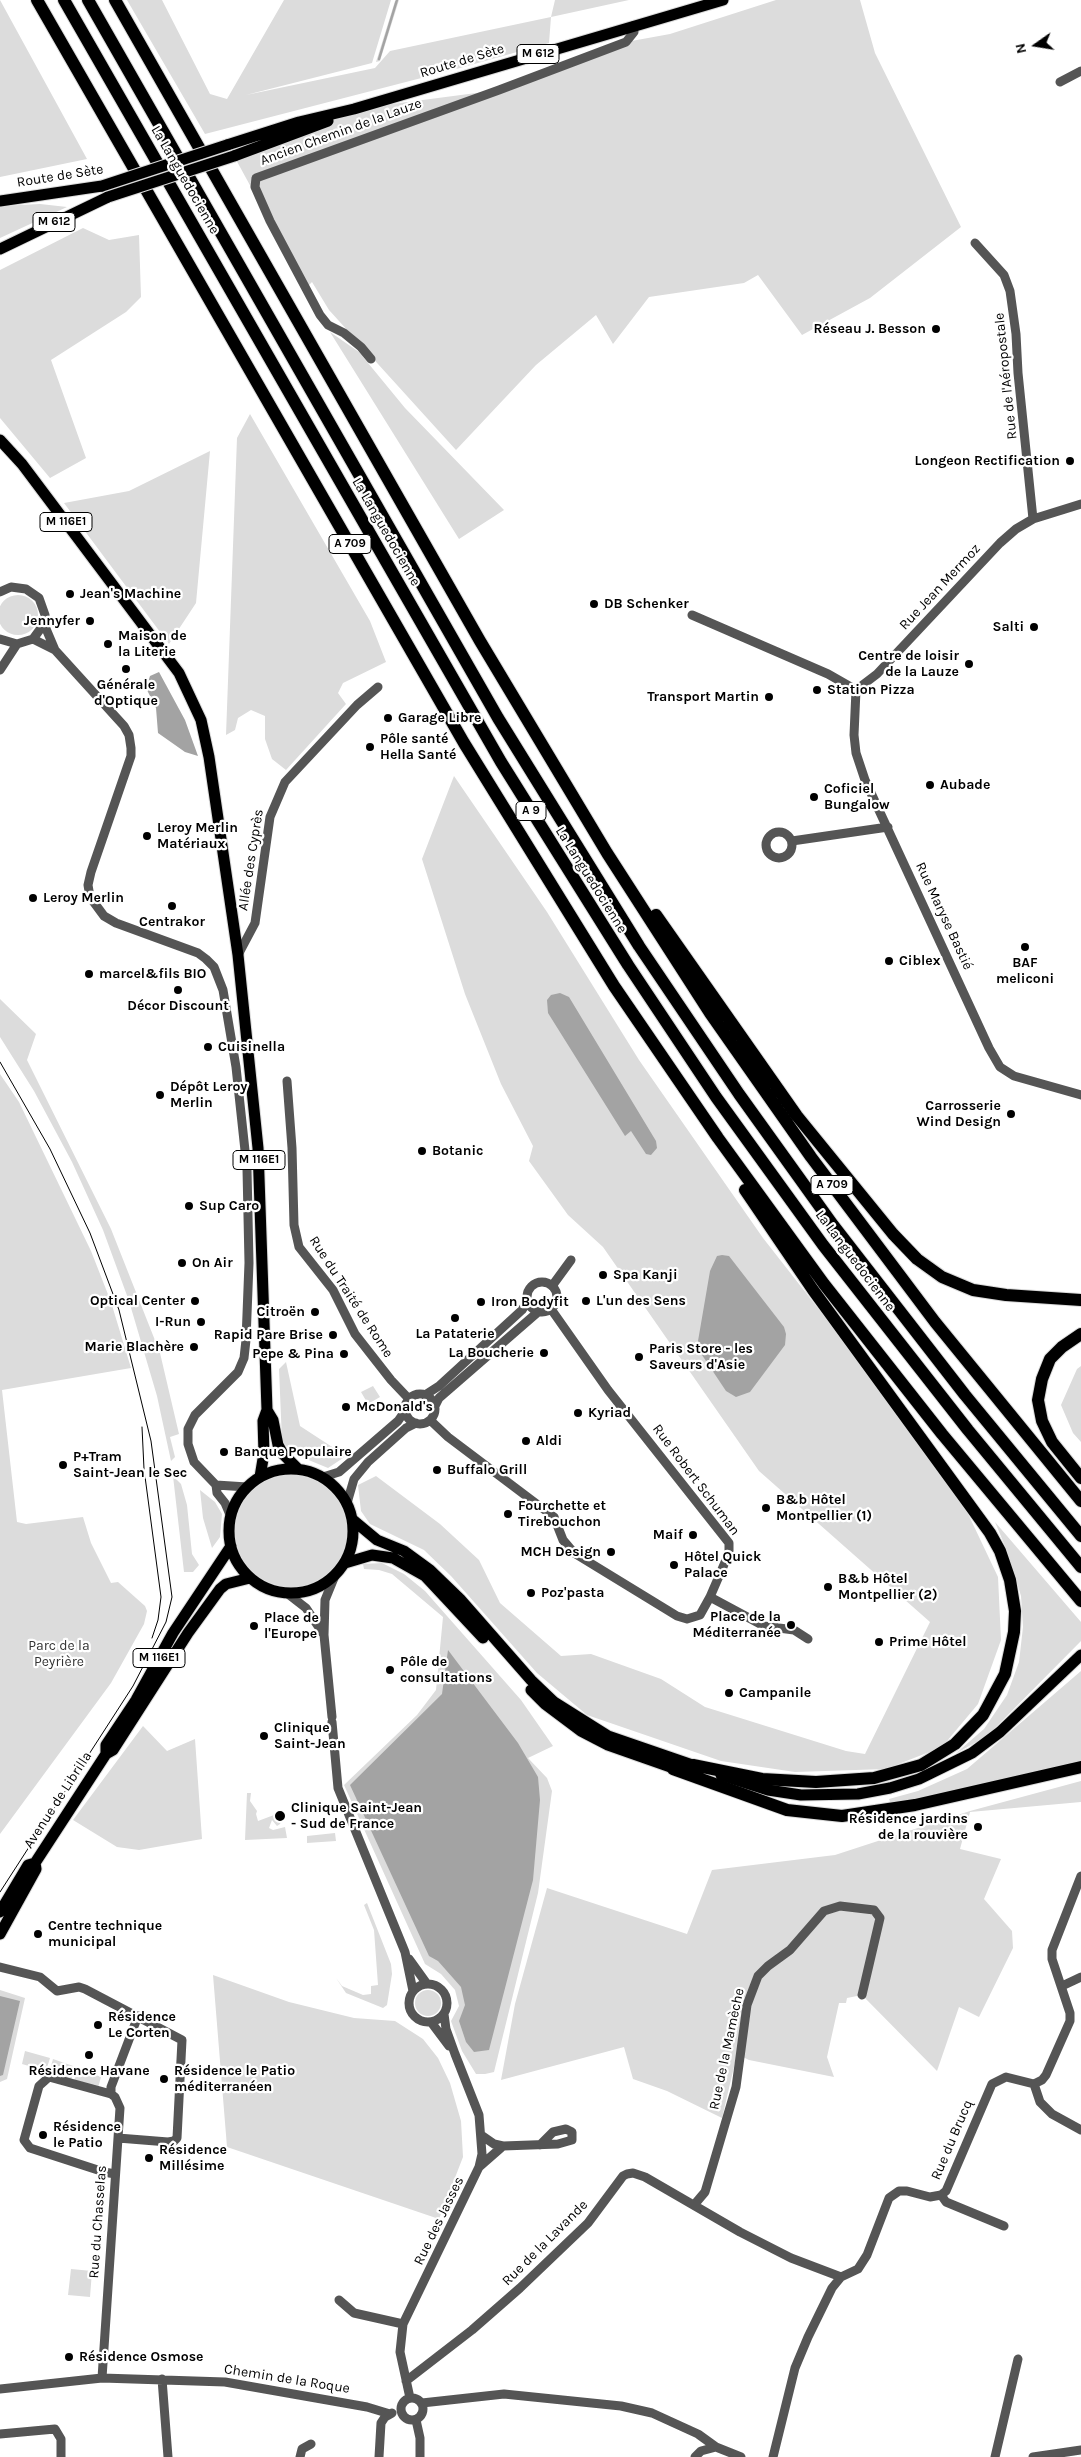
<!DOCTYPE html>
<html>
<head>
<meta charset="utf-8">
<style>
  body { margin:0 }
  #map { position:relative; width:1081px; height:2457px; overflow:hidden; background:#fff; font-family:Karla,sans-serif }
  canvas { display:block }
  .north { position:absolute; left:1011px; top:20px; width:50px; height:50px; -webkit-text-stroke:4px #fff; paint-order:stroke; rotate:257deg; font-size:14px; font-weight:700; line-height:20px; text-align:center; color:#000 }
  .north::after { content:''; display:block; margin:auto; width:18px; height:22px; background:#000; clip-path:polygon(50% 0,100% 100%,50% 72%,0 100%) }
</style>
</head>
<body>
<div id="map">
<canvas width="1081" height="2457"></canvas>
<div class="north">N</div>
</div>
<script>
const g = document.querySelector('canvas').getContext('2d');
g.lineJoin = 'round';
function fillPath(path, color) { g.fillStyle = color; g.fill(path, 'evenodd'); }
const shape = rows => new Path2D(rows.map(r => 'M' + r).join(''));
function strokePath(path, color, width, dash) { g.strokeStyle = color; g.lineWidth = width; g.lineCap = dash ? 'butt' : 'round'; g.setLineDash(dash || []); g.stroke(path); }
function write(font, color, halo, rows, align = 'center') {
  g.font = font + ' Karla,sans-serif'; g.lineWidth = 4.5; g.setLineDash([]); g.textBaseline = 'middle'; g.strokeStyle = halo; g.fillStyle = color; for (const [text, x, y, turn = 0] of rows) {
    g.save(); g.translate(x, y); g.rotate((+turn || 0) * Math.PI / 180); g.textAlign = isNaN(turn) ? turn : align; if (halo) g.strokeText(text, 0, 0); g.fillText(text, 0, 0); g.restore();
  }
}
fillPath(shape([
  [0,0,87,159,0,177],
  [127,0,162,0,210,94,227,99,284,0,391,0,372,63,246,95,375,68,390,51,551,17,555,0,629,0,551,17,549,43,460,68,205,134],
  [399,0,380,61,376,62,395,1],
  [776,0,860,0,875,53,961,227,870,298,802,335,758,275,744,283,649,297,613,344,596,315,536,365,456,450,329,310,312,282,306,288,234,156,354,109,499,90,626,42,670,34],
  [40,204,67,207,0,238,0,206],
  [83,228,109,240,139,235,141,297,126,312,51,360,86,458,50,478,0,418,0,270],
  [330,332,359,352,405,408,504,510,459,539],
  [250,414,370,621,386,662,343,683,338,693,346,704,286,770,272,759,265,739,265,716,251,710,238,718,235,730,226,735,237,438],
  [210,451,196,603,169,644,64,503,129,491],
  '-2 615a20 20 0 1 1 40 0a20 20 0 1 1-40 0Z',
  [454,776,547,912,639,1060,763,1238,907,1422,961,1499,998,1577,1001,1640,978,1704,942,1747,886,1769,795,1772,721,1761,587,1715,537,1673,451,1576,424,1550,370,1524,361,1511,358,1485,376,1476,440,1524,479,1560,500,1603,561,1656,591,1654,661,1679,705,1707,846,1751,865,1754,930,1622,759,1471,603,1247,568,1215,529,1161,533,1146,501,1084,465,994,422,859],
  [0,999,36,1034,27,1060,111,1229,160,1353,179,1434,170,1437,175,1457,171,1461,157,1396,129,1301,103,1230,72,1162,34,1091,0,1037],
  [0,1074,19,1102,91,1251,111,1302,131,1368,2,1390,17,1522,26,1524,83,1517,91,1543,111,1583,118,1582,145,1606,147,1611,144,1624,111,1683,0,1834],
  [286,1362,300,1426,346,1456,328,1468,294,1454,282,1441,279,1369],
  [1081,1366,1081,1442,1073,1433,1061,1405,1077,1369],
  [373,1386,380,1397,368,1404,361,1392],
  '235 1531a56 56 0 1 1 112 0a56 56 0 1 1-112 0Z',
  [173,1476,181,1484,187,1505,192,1554,199,1565,193,1572,184,1572],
  [200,1490,215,1502,222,1514,220,1537,212,1548,203,1518],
  [995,1522,1081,1622,1081,1641,987,1736,955,1754,984,1729,1007,1695,1019,1662,1023,1627,1021,1596,1007,1551],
  [382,1563,404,1574,425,1591,521,1700,553,1746,528,1758,547,1778,552,1791,538,1893,494,2072,485,2074,476,2074,462,2051,451,2021,459,2006,455,1990,441,1974,425,1964,344,1785,417,1715,436,1690,443,1617,392,1574,379,1570,364,1569,363,1564],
  [1081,1671,1081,1763,891,1804,889,1799,918,1791,967,1769],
  [143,1726,167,1751,195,1739,202,1839,139,1850,117,1847,73,1820],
  [1081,1781,1081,1802,970,1812,960,1849,1001,1859,984,1899,1012,1931,1013,1948,979,2017,959,2007,937,2071,862,1995,847,1998,846,2003,839,2003,827,2057,834,2077,749,2060,737,2054,722,2118,667,2091,633,2079,624,2047,501,2080,515,2004,547,1888,687,1934,712,1870,835,1855,970,1811],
  [247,1793,251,1793,250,1801,257,1811,256,1814,258,1821,274,1815,281,1815,283,1817,280,1824,277,1826,272,1820,269,1828,273,1830,285,1827,287,1838,245,1840],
  [335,1833,336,1841,307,1843,307,1836],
  [367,1903,391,1964,392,1974,387,2005,383,2008,346,1993,336,1978,342,1986,363,1995,371,1994,371,1986,378,1985,374,1930,364,1905],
  [213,1975,289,2002,354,2018,395,2021,423,2039,438,2058,450,2083,461,2121,463,2157,439,2219,227,2147],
  [0,1990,25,1998,7,2079,0,2082],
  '415 2003a13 13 0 1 1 26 0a13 13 0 1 1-26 0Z',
  [25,2051,50,2058,46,2071,22,2064],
  [53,2059,76,2067,71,2080,49,2073],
  [78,2068,101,2077,98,2088,74,2081],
  [71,2269,92,2271,90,2297,68,2295]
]), '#dcdcdc');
fillPath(shape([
  [159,672,185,720,198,756,185,752,158,733,156,708,146,688,150,676],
  [560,993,569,997,656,1141,657,1148,651,1155,646,1154,631,1131,625,1136,548,1013,547,1000,551,995],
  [722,1255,729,1256,784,1327,786,1334,785,1345,750,1392,736,1397,726,1391,702,1355,698,1341,710,1271,717,1256],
  [448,1650,518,1743,538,1777,540,1800,533,1880,489,2050,474,2052,466,2042,459,2021,465,2005,461,1987,438,1961,429,1956,350,1785,442,1694],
  [0,1996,20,2001,3,2075,0,2076]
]), '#a3a3a3');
strokePath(shape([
  [379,59,397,0]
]), '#a3a3a3', 2.5);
const major = shape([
  [227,145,299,122,354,109,723,0],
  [234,156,328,121],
  [0,201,102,186],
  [0,249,108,197],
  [0,440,22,464,179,673,201,720,209,757,238,955,258,1148,267,1410,263,1421,264,1453,260,1477],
  [267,1410,273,1420,278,1445,283,1454,298,1469],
  '229 1531a62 62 0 1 1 124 0a62 62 0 1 1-124 0Z',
  [353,1520,377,1540,404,1551,430,1570,460,1599,531,1680,554,1702,608,1736,701,1768],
  [345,1563,372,1555,393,1558,425,1576,483,1638],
  [531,1690,545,1704,581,1731,608,1745,682,1771],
  [106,1754,106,1745,136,1700,173,1633,231,1546],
  [721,1775,768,1790,801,1795,858,1794,890,1788,919,1779,972,1753,1000,1732,1081,1655],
  [0,1912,28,1865,35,1863,106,1754,113,1750,188,1633,220,1589,226,1584,250,1578],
  [0,1934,36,1869,35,1863]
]);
const highway = shape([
  [37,0,464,743,614,986,718,1138,824,1284,942,1434,1081,1601],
  [64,0,501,762,628,965,716,1097,823,1245,968,1430,1081,1567],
  [88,0,498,718,639,946,739,1094,833,1225,965,1395,1081,1536],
  [115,0,480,641,607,853,710,1013,811,1157,935,1322,1081,1501],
  [656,915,797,1116,893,1234,917,1259,942,1277,973,1290,1006,1295,1081,1300],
  [1081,1334,1062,1347,1050,1359,1042,1379,1038,1400,1042,1421,1052,1442,1081,1478],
  [693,1765,762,1779,816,1782,874,1778,921,1765,955,1744,983,1715,1005,1674,1014,1632,1015,1611,1010,1580,1000,1551,990,1533,813,1290,745,1190],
  [673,1769,787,1810,842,1816,915,1805,1081,1767]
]);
strokePath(major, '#dbdbdb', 13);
strokePath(highway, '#dbdbdb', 14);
strokePath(shape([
  [1060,82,1081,71],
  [975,243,1004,275,1010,291,1016,334,1018,373,1033,519],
  [371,359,361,347,344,333,328,325,320,315,270,221,255,187,256,178,499,90,626,42,634,32,633,26],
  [0,592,11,587,26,589,39,598,45,615,44,624,33,639,17,644,0,639],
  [692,615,828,674,856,690],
  [44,624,55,650,124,726,129,735,131,748,131,756,91,872,88,885,90,897,104,916,116,923,198,953,206,959,214,967,223,990,236,1067,247,1169,249,1263,246,1340,244,1358,238,1372,195,1415,188,1429,188,1444,194,1462,216,1485,217,1493,225,1503,231,1517],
  [33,639,55,650],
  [0,670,17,644],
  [856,690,854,735,856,753,865,780,989,1048,1000,1067,1014,1076,1081,1095],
  [856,690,877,674,1000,543,1016,529,1033,519,1081,504],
  '766 845a13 13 0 1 1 26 0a13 13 0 1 1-26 0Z',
  [792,841,888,827],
  [238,955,255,923,270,817,285,782,357,705,378,687],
  [287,1081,292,1148,294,1225,299,1247,333,1290,355,1334,391,1380,409,1399],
  '527 1297a15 15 0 1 1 30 0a15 15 0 1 1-30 0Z',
  [552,1286,571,1260],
  '405 1409a15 15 0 1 1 30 0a15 15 0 1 1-30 0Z',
  [425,1395,439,1386,522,1310,527,1302],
  [435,1406,439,1398,538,1312],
  [430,1420,448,1437,554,1517,563,1540,574,1553,677,1616,687,1619,700,1615,710,1597,729,1553,729,1543,608,1390,551,1309],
  [323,1477,339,1472,398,1421,405,1411],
  [216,1485,247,1487],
  [347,1503,354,1479,368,1462,406,1428,416,1423],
  [288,1594,306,1608,324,1635],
  [710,1597,764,1626,794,1630,808,1639],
  [332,1717,324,1635,325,1600,334,1578],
  [332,1722,338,1788,405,1952,413,1991],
  [409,1959,427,1984],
  [0,1967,40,1977,57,1991,79,1987,85,1989,182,2040,177,2138,174,2141,168,2142,118,2138],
  '409 2003a19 19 0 1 1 38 0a19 19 0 1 1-38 0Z',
  [1062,1986,1081,1977],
  [431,2022,449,2046],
  [1034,2084,1040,2102,1052,2114,1081,2130],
  [111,2094,49,2077,39,2086,24,2140,30,2148,104,2172,115,2174],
  [481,2135,494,2144,503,2146,558,2144,572,2140,572,2132,566,2129,553,2132,540,2145],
  [479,2167,503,2146],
  [941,2195,946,2202,1004,2226],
  [694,2205,705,2192,736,2087,747,2005,758,1976,768,1966,790,1950,824,1911,840,1906,874,1910,880,1918,862,1995],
  [339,2300,354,2313,403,2324],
  [102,2378,120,2108,115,2097,111,2094,111,2087,138,2016],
  [162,2379,168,2457],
  [406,2381,472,2330,520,2288,588,2223,623,2176,627,2174,633,2173,645,2177,740,2232,791,2258,841,2277],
  [0,2389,102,2378,225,2382,367,2407,390,2414],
  '401 2409a11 11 0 1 1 22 0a11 11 0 1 1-22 0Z',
  [410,2398,400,2352,403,2324,479,2167,482,2154,479,2115,455,2054,446,2029,444,2014],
  [422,2403,504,2394,621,2406,652,2413,698,2434,716,2447,741,2457],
  [416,2420,420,2438,420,2457],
  [0,2434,55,2429,61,2439,61,2457],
  [300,2457,302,2449,311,2444],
  [379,2457,381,2423,385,2417,392,2413],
  [695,2457,701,2451,716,2447],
  [773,2457,795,2368,808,2337,832,2288,841,2277,858,2269,867,2255,889,2198,899,2191,907,2191,930,2197,941,2195,946,2191,992,2084,1006,2077,1034,2084,1042,2080,1046,2075,1070,2021,1070,2013,1052,1959,1052,1950,1081,1876],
  [995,2457,1018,2359],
  [1033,2457,1081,2450]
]), '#555', 9);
strokePath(major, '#000', 11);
strokePath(highway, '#000', 12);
strokePath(shape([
  [0,1062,50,1149,90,1233,119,1310,151,1441,172,1597,166,1622,133,1686,0,1892],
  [142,1427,144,1469,161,1597,158,1620,152,1638]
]), '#000', 1);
const majorBridge = shape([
  [102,186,227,145],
  [108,197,234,156]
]);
strokePath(majorBridge, '#dbdbdb', 13, []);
strokePath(majorBridge, '#000', 11);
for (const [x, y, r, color] of [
  [936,329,5,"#000"],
  [1070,461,5,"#000"],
  [70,594,5,"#000"],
  [594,604,5,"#000"],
  [90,621,5,"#000"],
  [1034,627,5,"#000"],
  [108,644,5,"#000"],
  [969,664,5,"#000"],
  [126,669,5,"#000"],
  [817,690,5,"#000"],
  [769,697,5,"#000"],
  [388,718,5,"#000"],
  [370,747,5,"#000"],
  [930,785,5,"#000"],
  [814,797,5,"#000"],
  [147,836,5,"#000"],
  [33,898,5,"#000"],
  [172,906,5,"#000"],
  [1025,947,5,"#000"],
  [889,961,5,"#000"],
  [89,974,5,"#000"],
  [178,990,5,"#000"],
  [208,1047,5,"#000"],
  [160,1095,5,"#000"],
  [1011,1114,5,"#000"],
  [422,1151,5,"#000"],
  [189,1206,5,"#000"],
  [182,1263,5,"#000"],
  [603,1275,5,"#000"],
  [195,1301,5,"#000"],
  [586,1301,5,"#000"],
  [481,1302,5,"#000"],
  [315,1312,5,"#000"],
  [455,1318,5,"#000"],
  [201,1322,5,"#000"],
  [333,1335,5,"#000"],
  [194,1347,5,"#000"],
  [544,1353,5,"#000"],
  [344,1354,5,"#000"],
  [639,1357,5,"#000"],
  [346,1407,5,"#000"],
  [578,1413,5,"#000"],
  [526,1441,5,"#000"],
  [224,1452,5,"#000"],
  [63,1465,5,"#000"],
  [437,1470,5,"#000"],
  [766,1508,5,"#000"],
  [508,1514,5,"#000"],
  [693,1535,5,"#000"],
  [611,1552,5,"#000"],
  [674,1565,5,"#000"],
  [828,1587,5,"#000"],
  [531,1593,5,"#000"],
  [791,1625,5,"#000"],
  [254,1626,5,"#000"],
  [879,1642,5,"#000"],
  [390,1670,5,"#000"],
  [729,1693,5,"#000"],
  [264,1736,5,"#000"],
  [280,1816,6,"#000"],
  [978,1827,5,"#000"],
  [38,1934,5,"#000"],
  [98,2025,5,"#000"],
  [89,2055,5,"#000"],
  [164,2079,5,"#000"],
  [43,2135,5,"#000"],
  [149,2158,5,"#000"],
  [69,2357,5,"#000"]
]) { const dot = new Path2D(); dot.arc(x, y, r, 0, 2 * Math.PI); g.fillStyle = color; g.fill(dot); strokePath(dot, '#fff', 2); }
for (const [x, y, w] of [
  [538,54,42],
  [54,222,42],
  [66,522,52],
  [350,544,42],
  [531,811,30],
  [259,1160,52],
  [832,1185,42],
  [159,1658,52]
]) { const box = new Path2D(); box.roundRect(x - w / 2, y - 9.5, w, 19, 4); g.fillStyle = '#fff'; g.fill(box); strokePath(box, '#000', 1); }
write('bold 12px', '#000', null, [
  ["M 612",538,54],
  ["M 612",54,222],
  ["M 116E1",66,522],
  ["A 709",350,544],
  ["A 9",531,811],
  ["M 116E1",259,1160],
  ["A 709",832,1185],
  ["M 116E1",159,1658]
]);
write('14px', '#000', '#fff', [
  ["Route de Sète",462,61,-17],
  ["Ancien Chemin de la Lauze",341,132,-20],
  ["Route de Sète",60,176,-9],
  ["La Languedocienne",185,180,60],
  ["Rue de l'Aéropostale",1006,376,-96],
  ["La Languedocienne",386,532,60],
  ["Rue Jean Mermoz",940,587,-47],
  ["Allée des Cyprès",251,860,-81],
  ["La Languedocienne",591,880,58],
  ["Rue Maryse Bastié",944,916,65],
  ["La Languedocienne",855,1261,53],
  ["Rue du Traité de Rome",351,1297,57],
  ["Rue Robert Schuman",696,1480,53],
  ["Avenue de Librilla",58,1800,-57],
  ["Rue de la Mamèche",727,2049,-78],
  ["Rue du Brucq",952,2140,-67],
  ["Rue des Jasses",439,2221,-64],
  ["Rue du Chasselas",98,2222,-86],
  ["Rue de la Lavande",545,2243,-45],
  ["Chemin de la Roque",287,2379,9]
]);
write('bold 14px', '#000', '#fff', [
  ["Réseau J. Besson",926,329,"right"],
  ["Longeon Rectification",1060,461,"right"],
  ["Jean's Machine",80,594],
  ["DB Schenker",604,604],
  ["Jennyfer",80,621,"right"],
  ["Salti",1024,627,"right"],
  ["Maison de",118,636],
  ["la Literie",118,652],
  ["Centre de loisir",959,656,"right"],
  ["de la Lauze",959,672,"right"],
  ["Générale",126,685,"center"],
  ["d'Optique",126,701,"center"],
  ["Station Pizza",827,690],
  ["Transport Martin",759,697,"right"],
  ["Garage Libre",398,718],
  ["Pôle santé",380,739],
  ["Hella Santé",380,755],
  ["Aubade",940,785],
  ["Coficiel",824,789],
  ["Bungalow",824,805],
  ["Leroy Merlin",157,828],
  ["Matériaux",157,844],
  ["Leroy Merlin",43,898],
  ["Centrakor",172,922,"center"],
  ["Ciblex",899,961],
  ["BAF",1025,963,"center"],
  ["meliconi",1025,979,"center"],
  ["marcel&fils BIO",99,974],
  ["Décor Discount",178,1006,"center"],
  ["Cuisinella",218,1047],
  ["Dépôt Leroy",170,1087],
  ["Merlin",170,1103],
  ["Carrosserie",1001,1106,"right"],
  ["Wind Design",1001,1122,"right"],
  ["Botanic",432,1151],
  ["Sup Caro",199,1206],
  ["On Air",192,1263],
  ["Spa Kanji",613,1275],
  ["Optical Center",185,1301,"right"],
  ["L'un des Sens",596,1301],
  ["Iron Bodyfit",491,1302],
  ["Citroën",305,1312,"right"],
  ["I-Run",191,1322,"right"],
  ["La Pataterie",455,1334,"center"],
  ["Rapid Pare Brise",323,1335,"right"],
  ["Marie Blachère",184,1347,"right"],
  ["Paris Store - les",649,1349],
  ["Saveurs d'Asie",649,1365],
  ["La Boucherie",534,1353,"right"],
  ["Pepe & Pina",334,1354,"right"],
  ["McDonald's",356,1407],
  ["Kyriad",588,1413],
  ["Aldi",536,1441],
  ["Banque Populaire",234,1452],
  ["P+Tram",73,1457],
  ["Saint-Jean le Sec",73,1473],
  ["Buffalo Grill",447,1470],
  ["B&b Hôtel",776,1500],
  ["Montpellier (1)",776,1516],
  ["Fourchette et",518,1506],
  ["Tirebouchon",518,1522],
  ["Maif",683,1535,"right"],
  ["MCH Design",601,1552,"right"],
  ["Hôtel Quick",684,1557],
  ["Palace",684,1573],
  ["B&b Hôtel",838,1579],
  ["Montpellier (2)",838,1595],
  ["Poz'pasta",541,1593],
  ["Place de la",781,1617,"right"],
  ["Méditerranée",781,1633,"right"],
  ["Place de",264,1618],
  ["l'Europe",264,1634],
  ["Prime Hôtel",889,1642],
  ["Pôle de",400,1662],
  ["consultations",400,1678],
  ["Campanile",739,1693],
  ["Clinique",274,1728],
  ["Saint-Jean",274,1744],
  ["Clinique Saint-Jean",291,1808],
  ["- Sud de France",291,1824],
  ["Résidence jardins",968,1819,"right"],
  ["de la rouvière",968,1835,"right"],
  ["Centre technique",48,1926],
  ["municipal",48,1942],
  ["Résidence",108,2017],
  ["Le Corten",108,2033],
  ["Résidence Havane",89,2071,"center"],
  ["Résidence le Patio",174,2071],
  ["méditerranéen",174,2087],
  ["Résidence",53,2127],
  ["le Patio",53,2143],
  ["Résidence",159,2150],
  ["Millésime",159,2166],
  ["Résidence Osmose",79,2357]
], 'left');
write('14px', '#333', '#fff', [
  ["Parc de la",59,1646],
  ["Peyrière",59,1662]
]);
</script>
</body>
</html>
